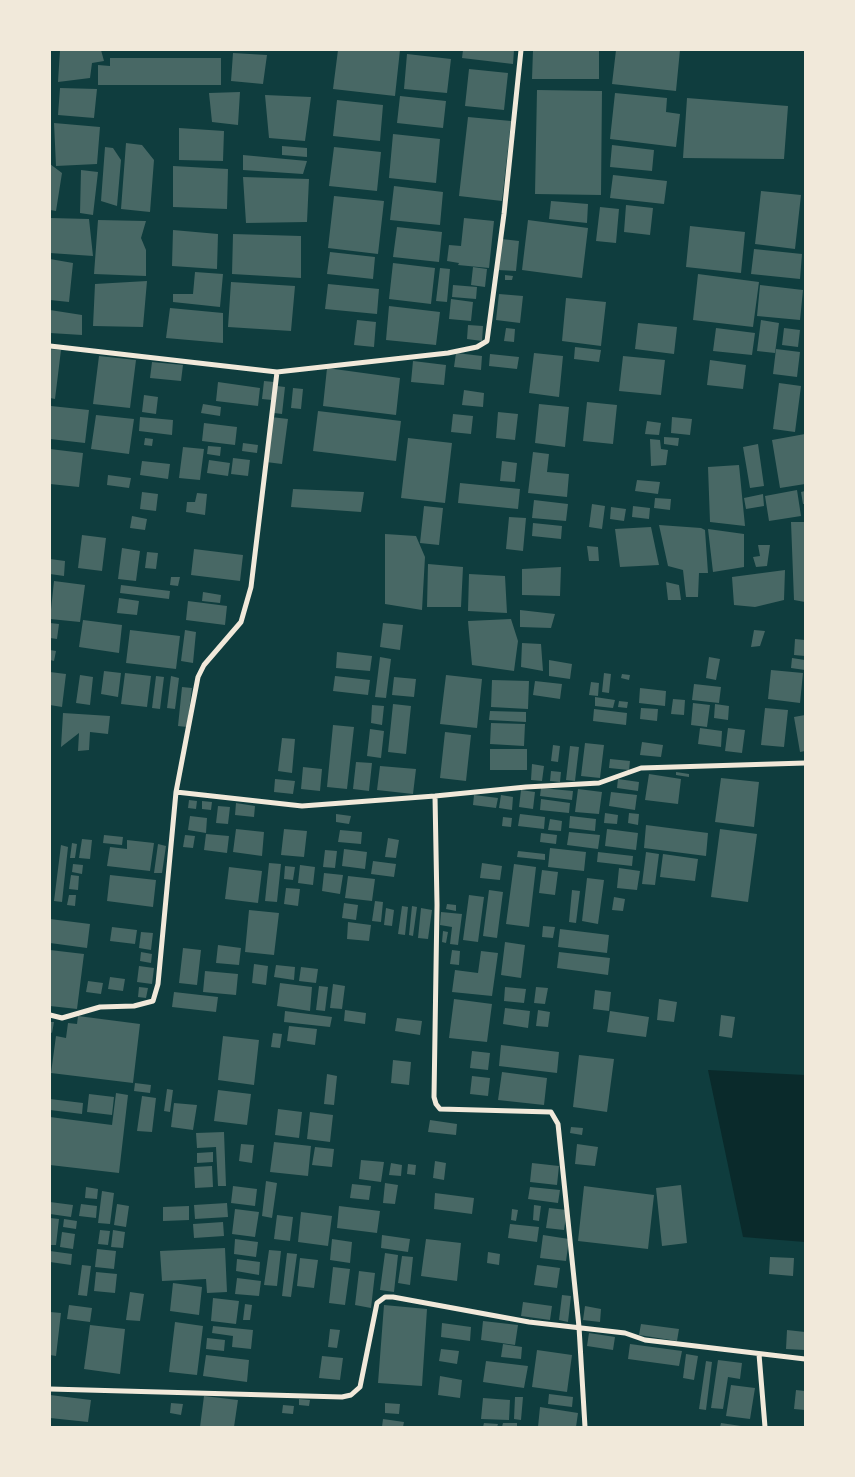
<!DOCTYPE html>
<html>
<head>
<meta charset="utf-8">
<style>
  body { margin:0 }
  #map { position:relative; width:855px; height:1477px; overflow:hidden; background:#0f3d3e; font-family:Figtree,sans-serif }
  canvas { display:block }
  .frame { position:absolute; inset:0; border:51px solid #f1e9da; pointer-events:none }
</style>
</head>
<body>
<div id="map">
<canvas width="855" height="1477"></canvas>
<div class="frame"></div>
</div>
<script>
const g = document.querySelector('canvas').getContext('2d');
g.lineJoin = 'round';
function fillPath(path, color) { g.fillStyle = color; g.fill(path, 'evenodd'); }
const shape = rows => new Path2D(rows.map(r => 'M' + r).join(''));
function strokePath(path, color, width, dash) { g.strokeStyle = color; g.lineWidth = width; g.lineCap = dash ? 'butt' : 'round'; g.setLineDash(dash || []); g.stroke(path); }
fillPath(shape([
  [708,1070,805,1075,805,1242,743,1237]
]), '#0a2a2b');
fillPath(shape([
  [60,50,101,50,104,61,92,63,90,78,58,82],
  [338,50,400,50,395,96,333,89],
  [463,50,514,50,513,64,462,58],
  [533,50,599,50,599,79,532,79],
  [616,50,680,50,676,91,612,84],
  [233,53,267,55,263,84,231,81],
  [407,54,451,59,447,93,404,89],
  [110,58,221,58,221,85,98,85,98,65,110,66],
  [469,69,508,73,504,110,465,106],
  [60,88,97,89,94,118,58,115],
  [537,90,602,91,601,195,535,194],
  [240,92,238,125,212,122,209,93],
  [615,93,667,98,666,112,680,114,676,147,610,139],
  [265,95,311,97,305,141,269,138],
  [400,96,446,101,443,128,397,123],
  [687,98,788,106,784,159,683,158],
  [337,100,383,105,380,141,333,136],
  [468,117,511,121,502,201,459,196],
  [54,123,100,127,97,164,56,166],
  [179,128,224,131,223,161,179,160],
  [393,134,440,139,436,183,389,178],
  [126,143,142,145,154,160,150,212,121,209],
  [612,145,654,150,652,171,610,167],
  [282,146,307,148,307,157,282,155],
  [105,147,113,148,121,160,117,206,101,201],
  [334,147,381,152,377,191,329,186],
  [243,155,307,161,303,174,243,170],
  [50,164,62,173,56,211,50,210],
  [173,166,228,169,227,209,173,207],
  [81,170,98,172,93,215,80,213],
  [613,175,667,181,664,204,610,198],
  [243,177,309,179,307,222,246,223],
  [394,186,443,192,440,225,390,220],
  [761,191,801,195,795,249,755,244],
  [334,196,384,201,378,254,328,248],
  [551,201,588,204,587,223,549,219],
  [626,205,653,208,650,235,624,232],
  [600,207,619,209,616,243,596,241],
  [50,218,89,219,93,256,50,253],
  [464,218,494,221,489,268,458,265,459,263,447,261,449,245,461,246],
  [98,220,146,221,141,238,146,250,146,276,94,274],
  [528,220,588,228,582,278,522,270],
  [690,226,745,232,741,273,686,267],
  [397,227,442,232,439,262,393,257],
  [173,230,218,234,217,269,172,266],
  [233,234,301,236,301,278,232,274],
  [502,239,519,241,516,271,498,270],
  [754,249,802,254,800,279,751,274],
  [330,252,375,257,373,279,327,274],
  [50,259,73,263,69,302,50,300],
  [393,263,435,268,431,304,389,299],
  [473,267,487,269,485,287,471,285],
  [440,268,450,269,447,302,436,301],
  [195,272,223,274,220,307,173,302,173,294,193,294],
  [698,274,759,282,753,327,693,320],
  [505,275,513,276,512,280,505,280],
  [147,281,143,327,93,326,95,284],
  [231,282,295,286,291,331,228,327],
  [328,284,379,289,377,314,325,309],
  [453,285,477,287,476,299,452,297],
  [760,285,803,290,800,320,757,316],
  [499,294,523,296,520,323,496,320],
  [566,298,606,302,601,346,562,341],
  [451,299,473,302,471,321,449,319],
  [389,306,440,312,436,345,386,340],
  [170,308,223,313,223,343,166,338],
  [50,310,82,315,82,335,50,333],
  [357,320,376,322,374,347,354,345],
  [761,320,779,323,775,353,757,351],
  [638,323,677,327,674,354,635,349],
  [468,325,483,326,482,341,467,339],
  [506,328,515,329,514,342,504,341],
  [716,328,755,333,752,355,713,351],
  [784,328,800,330,798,347,782,345],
  [575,347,601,350,599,362,574,359],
  [50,349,61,350,55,399,50,398],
  [776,349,800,352,797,377,773,374],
  [456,353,482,356,481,370,454,367],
  [534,353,563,356,559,397,529,393],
  [490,354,519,357,517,369,489,366],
  [99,356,136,360,130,408,93,404],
  [623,356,665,360,661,395,619,391],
  [710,360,746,365,743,389,707,385],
  [413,361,446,365,444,385,411,382],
  [152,362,183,365,181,381,150,378],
  [327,368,400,378,396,415,323,406],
  [264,381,274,382,272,400,262,399],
  [218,382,260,388,258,406,216,401],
  [779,383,801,386,795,432,773,429],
  [277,386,285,387,282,414,274,413],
  [293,388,303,389,301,409,291,408],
  [464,390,484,393,483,407,462,405],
  [144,395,158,397,156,414,142,412],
  [587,402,617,405,613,444,583,441],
  [203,404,221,407,220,416,201,413],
  [539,404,569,407,565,447,535,443],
  [51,406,89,410,85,443,50,439],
  [318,411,401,421,396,461,313,451],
  [498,412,518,414,515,440,496,438],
  [453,414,473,416,471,434,451,432],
  [96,415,134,419,129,454,91,449],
  [140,417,173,420,172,435,139,431],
  [271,417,288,419,282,464,266,462],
  [672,417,692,419,690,435,671,433],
  [647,421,661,423,659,435,645,434],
  [204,423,237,427,235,445,202,441],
  [805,434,805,484,780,488,772,440],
  [664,437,679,438,678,446,664,444],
  [145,438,153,439,152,446,144,445],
  [408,438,452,443,445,503,401,498],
  [650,439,660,440,661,449,668,450,666,465,651,466],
  [243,443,258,445,257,453,242,451],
  [758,444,764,486,750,488,743,447],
  [208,446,221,447,220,456,207,454],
  [183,447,204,449,200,480,179,478],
  [50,449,83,453,79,487,50,484],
  [533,452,549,454,547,472,569,474,567,497,528,493],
  [233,458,250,460,248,476,231,474],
  [209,460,230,463,228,476,207,473],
  [142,461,170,464,168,479,140,475],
  [502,461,517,463,515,482,500,481],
  [739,465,745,526,710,522,708,467],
  [108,475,131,478,129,488,107,485],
  [637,480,660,482,658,494,635,491],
  [460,483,520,489,518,509,458,503],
  [293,489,364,492,361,512,291,507],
  [797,490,801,516,769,521,765,496],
  [805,491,805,504,803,504,801,492],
  [142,492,158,494,156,511,140,509],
  [197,493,207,494,205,515,186,512,187,502,195,502],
  [763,494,764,506,746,509,744,498],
  [655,498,671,499,670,510,654,508],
  [534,500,568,504,566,521,532,518],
  [592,504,605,506,602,529,589,527],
  [424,506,443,508,439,545,420,543],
  [633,506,650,508,649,519,632,517],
  [611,507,626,509,624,521,610,519],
  [132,516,147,519,145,530,130,528],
  [509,517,526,518,523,551,506,549],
  [791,522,805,522,805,602,794,600],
  [533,523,562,526,561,539,532,536],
  [659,525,701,528,705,530,708,573,699,573,698,597,686,597,683,570,668,566],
  [651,527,659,565,620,567,615,529],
  [708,529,744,534,744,567,713,572],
  [385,534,416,536,425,557,422,610,385,604],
  [82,535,106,538,102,571,78,568],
  [758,545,770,545,767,566,756,567,753,557,760,556],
  [587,546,598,547,599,561,589,561],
  [122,548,140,551,136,581,118,579],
  [194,549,243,555,240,581,191,575],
  [147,552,158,553,156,569,145,568],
  [50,559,65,561,64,576,50,574],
  [428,564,463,567,461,607,427,607],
  [561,567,560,596,522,595,522,569],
  [785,570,784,600,755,607,734,605,732,577],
  [469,574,505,576,507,613,468,611],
  [171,577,180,577,178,586,170,585],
  [54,581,85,585,80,622,50,619],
  [666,582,679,585,681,600,668,600],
  [121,585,170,591,169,599,120,593],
  [203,592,221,595,220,603,202,601],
  [119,598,139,601,137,615,117,613],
  [188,601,227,606,225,625,186,620],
  [520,610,555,614,551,628,520,627],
  [511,619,518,641,514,671,472,665,468,621],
  [83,620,122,625,119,653,79,647],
  [50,623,59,624,57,639,50,638],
  [383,623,403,625,400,650,380,647],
  [130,630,180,636,176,669,126,663],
  [185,630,196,632,193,663,181,661],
  [754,630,765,631,760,646,751,647],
  [795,639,805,640,805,656,794,655],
  [522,643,541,644,543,671,521,667],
  [50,650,56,651,54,661,50,660],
  [337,652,372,656,370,671,336,668],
  [380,657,391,659,386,698,375,697],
  [709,657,720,659,716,680,706,678],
  [792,658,805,660,805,670,791,668],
  [549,660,572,664,570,679,549,676],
  [771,670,803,673,800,703,768,699],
  [104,671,121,673,118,697,101,694],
  [50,672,66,674,62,707,50,705],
  [125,673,151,676,147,707,121,704],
  [604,673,611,674,609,693,602,692],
  [622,674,630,675,629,680,621,678],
  [80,675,93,677,90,705,76,703],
  [446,675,482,679,477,728,440,724],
  [156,676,164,677,160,709,152,708],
  [171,676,179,678,175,709,167,708],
  [335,676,370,680,368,695,333,691],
  [394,677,416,679,414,697,392,695],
  [492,680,529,681,528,709,491,707],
  [535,681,562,684,560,699,533,695],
  [591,682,599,683,598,696,589,695],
  [694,684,721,687,719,703,692,700],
  [182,687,192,688,187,727,178,726],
  [640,688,666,691,665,706,639,703],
  [595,697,615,700,613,708,595,706],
  [673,699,685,700,684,715,671,714],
  [619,701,628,702,627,708,618,707],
  [693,703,710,705,707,727,691,725],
  [393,704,411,706,406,754,388,752],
  [715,704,729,706,728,720,714,718],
  [372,705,384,706,382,725,371,723],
  [641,708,658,709,657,721,640,719],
  [765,708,788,710,784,747,761,745],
  [594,709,627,713,626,725,593,721],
  [490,711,526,712,526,722,489,720],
  [63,713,110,716,108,734,90,732,89,750,78,751,79,733,61,747],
  [805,715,805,751,800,752,794,717],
  [491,723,525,724,524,746,490,744],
  [333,725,354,727,347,789,327,787],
  [700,728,722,731,721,747,698,744],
  [728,728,745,730,742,753,725,751],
  [370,729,384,731,381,758,367,756],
  [445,732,471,735,466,781,440,778],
  [282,738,295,739,292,773,278,771],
  [642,742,663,745,661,757,640,755],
  [585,743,604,745,600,778,581,776],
  [553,745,560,746,558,762,551,761],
  [570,746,579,747,575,781,566,780],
  [490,749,527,749,527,770,490,770],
  [610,759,630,761,629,770,609,768],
  [356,762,372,763,369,791,353,789],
  [532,764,544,766,542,781,531,780],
  [380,766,416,769,413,794,377,790],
  [303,767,322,769,320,791,301,789],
  [551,771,561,772,560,782,550,781],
  [676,772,689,774,689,777,676,775],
  [649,774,681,779,678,804,645,800],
  [721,778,759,782,754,827,715,822],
  [275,779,295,781,293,794,274,792],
  [618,779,639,782,638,791,617,788],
  [541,788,573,791,572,800,540,796],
  [578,789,602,792,599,814,575,812],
  [521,790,535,792,533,809,519,807],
  [611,792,637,795,635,810,609,806],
  [474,795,498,798,496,808,473,805],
  [501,795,513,797,512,810,499,808],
  [541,799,570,803,569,813,540,810],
  [189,800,197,801,196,809,188,808],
  [202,801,212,802,211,810,202,809],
  [236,803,255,806,254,817,235,815],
  [218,806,230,807,228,824,216,823],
  [605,813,618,815,617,824,604,823],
  [629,813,639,814,638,825,628,823],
  [336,814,351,816,349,824,336,822],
  [520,814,545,817,544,829,518,826],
  [190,816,207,818,206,833,188,830],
  [570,816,596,819,595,831,569,828],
  [503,817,512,818,511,827,502,826],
  [550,819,562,821,561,831,548,830],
  [646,825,708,833,706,856,644,848],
  [236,829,264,832,262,856,233,852],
  [284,829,307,831,304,857,281,855],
  [607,829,638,833,636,850,605,846],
  [720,829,757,834,748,902,711,897],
  [340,830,362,832,361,844,338,842],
  [569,832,600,835,598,849,567,845],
  [541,833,557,835,556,844,540,842],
  [206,834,229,836,227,853,204,850],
  [104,835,123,837,122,845,103,843],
  [185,835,195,836,193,848,183,847],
  [388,838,399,840,396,858,385,857],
  [82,839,92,840,90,859,79,858],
  [127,840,154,843,150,871,107,866,110,847,127,849],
  [72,843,77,844,75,858,70,858],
  [158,844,166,846,162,873,154,873],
  [61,845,68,847,62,902,54,901],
  [550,848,586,852,584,871,548,867],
  [344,849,367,852,365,869,342,866],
  [325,850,337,851,335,868,323,867],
  [518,851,545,854,545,860,517,857],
  [598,852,633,856,632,866,597,862],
  [646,852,659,854,655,885,642,884],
  [663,854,698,859,695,881,660,877],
  [373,861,396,864,394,877,371,874],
  [269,863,281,864,277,902,265,901],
  [482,863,502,866,500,880,480,878],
  [73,864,83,865,82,874,72,872],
  [514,864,536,867,529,927,506,924],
  [300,865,315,867,313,885,298,883],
  [285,866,295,867,293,880,284,879],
  [229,867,262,871,258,903,225,899],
  [619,868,640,871,637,890,617,888],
  [542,870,558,872,555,895,539,893],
  [324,873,343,875,340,894,322,891],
  [71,875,79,876,78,890,69,889],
  [110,875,156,880,153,907,107,901],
  [348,876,375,879,372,901,345,898],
  [587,878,604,880,598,924,582,921],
  [286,888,300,889,298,906,284,904],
  [489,890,503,892,497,938,483,936],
  [572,890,580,891,576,923,569,922],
  [69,895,76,895,75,906,67,905],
  [469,895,484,897,478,942,463,940],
  [614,897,625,899,623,911,612,910],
  [375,901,383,902,381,922,372,921],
  [344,903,358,905,356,920,342,918],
  [447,904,456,905,456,911,446,909],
  [402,906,408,907,405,935,398,934],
  [412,906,417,907,413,936,409,935],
  [386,908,394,910,392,926,384,925],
  [421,908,432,910,428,939,418,938],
  [249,910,279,913,274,955,245,952],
  [441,912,462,914,458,945,450,944,452,927,440,925],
  [50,919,90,924,87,948,50,943],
  [348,922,371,925,369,941,347,939],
  [543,926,555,927,553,938,542,937],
  [112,927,137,930,135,944,110,941],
  [560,929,609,935,607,953,558,947],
  [443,931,448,932,446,943,442,942],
  [141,932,153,933,151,950,139,948],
  [505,942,525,945,521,978,501,975],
  [218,945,241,948,239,965,216,963],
  [183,948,201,950,197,985,179,983],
  [50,950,84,954,77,1009,50,1006],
  [452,950,460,951,459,965,450,964],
  [481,951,498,953,492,996,452,992,455,970,478,973],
  [141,952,152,954,151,963,140,961],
  [559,952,610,958,608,975,557,968],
  [254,964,268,966,266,985,252,983],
  [276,965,295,967,294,980,274,977],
  [139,966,154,968,152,984,137,982],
  [301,967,318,969,316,983,299,981],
  [205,971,238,974,236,995,203,992],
  [110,977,125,979,123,991,108,989],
  [88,981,103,983,101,994,86,992],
  [280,983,312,987,310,1011,277,1006],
  [333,984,345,986,342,1009,330,1008],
  [319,986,328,987,325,1011,316,1010],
  [139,987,148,988,146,998,138,997],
  [505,987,526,989,524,1003,504,1001],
  [536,987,548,988,545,1004,534,1003],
  [595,990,611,992,609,1011,593,1009],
  [174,992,218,997,216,1012,172,1007],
  [454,999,492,1004,487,1042,449,1038],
  [659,999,677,1002,674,1022,657,1020],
  [505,1008,530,1011,528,1028,503,1024],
  [345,1010,366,1013,365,1024,344,1021],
  [538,1010,550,1012,548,1027,536,1026],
  [285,1011,332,1017,330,1027,284,1022],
  [610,1011,649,1017,646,1037,607,1032],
  [721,1015,735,1017,732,1038,719,1036],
  [78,1016,140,1024,133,1083,51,1073,56,1036,66,1038,68,1023,77,1024],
  [397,1018,422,1021,420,1035,395,1031],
  [50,1022,54,1022,52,1033,50,1032],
  [289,1026,317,1029,315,1045,287,1041],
  [273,1033,282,1034,280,1048,271,1047],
  [223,1036,259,1040,254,1085,218,1080],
  [501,1045,559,1052,557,1073,499,1066],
  [472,1051,490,1053,488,1070,470,1068],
  [579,1055,614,1059,607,1112,573,1107],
  [393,1060,411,1062,409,1085,391,1083],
  [502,1072,547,1078,544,1105,498,1100],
  [327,1074,337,1076,334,1105,324,1104],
  [472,1076,490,1078,488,1096,470,1094],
  [135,1083,151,1085,150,1093,134,1091],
  [167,1089,173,1090,170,1112,164,1111],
  [218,1090,251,1094,247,1125,214,1121],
  [116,1093,128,1095,119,1173,50,1165,50,1117,112,1125],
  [89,1094,114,1097,112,1115,87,1112],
  [142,1096,156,1098,152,1132,137,1131],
  [50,1099,83,1103,82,1114,50,1110],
  [174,1103,197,1105,193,1130,171,1127],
  [278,1109,302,1112,299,1138,275,1135],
  [310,1112,333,1115,330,1142,307,1139],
  [430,1120,457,1124,456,1135,428,1132],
  [571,1127,583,1128,582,1135,570,1133],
  [224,1132,226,1186,218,1186,216,1147,197,1148,196,1133],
  [274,1142,311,1146,308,1176,270,1172],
  [241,1144,254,1145,252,1163,239,1161],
  [577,1144,598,1147,595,1166,575,1164],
  [315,1147,334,1149,332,1167,312,1165],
  [213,1152,213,1162,197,1163,197,1153],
  [361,1160,384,1162,381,1182,359,1179],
  [435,1161,446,1163,444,1180,433,1178],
  [391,1163,402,1165,401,1176,389,1175],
  [532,1163,559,1166,557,1185,530,1182],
  [408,1164,416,1165,415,1175,407,1174],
  [212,1166,213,1187,195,1188,194,1167],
  [266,1181,277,1183,272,1218,262,1216],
  [385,1183,398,1185,395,1204,383,1203],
  [352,1184,371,1186,369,1200,350,1198],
  [681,1185,687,1243,662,1246,656,1188],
  [233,1186,257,1189,255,1206,231,1203],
  [584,1186,654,1195,648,1249,578,1241],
  [86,1187,98,1189,97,1199,85,1198],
  [530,1187,560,1190,558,1203,528,1199],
  [102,1191,114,1193,110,1224,98,1223],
  [435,1193,474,1198,472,1214,434,1209],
  [50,1202,73,1205,71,1217,50,1214],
  [227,1203,228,1217,195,1219,194,1205],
  [81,1204,97,1206,96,1218,79,1216],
  [117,1204,129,1206,126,1227,114,1225],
  [534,1205,541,1206,539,1221,533,1220],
  [189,1206,189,1220,163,1221,163,1207],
  [339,1206,380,1211,377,1233,337,1228],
  [549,1208,567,1210,564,1230,546,1228],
  [235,1209,259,1212,255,1237,232,1234],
  [512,1209,518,1210,516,1221,511,1220],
  [301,1212,332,1216,328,1246,298,1242],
  [277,1215,293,1217,290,1241,274,1239],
  [50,1218,59,1219,56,1245,50,1245],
  [64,1219,77,1221,76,1229,63,1227],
  [223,1222,224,1236,194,1238,193,1224],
  [510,1224,539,1227,537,1242,508,1238],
  [100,1230,110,1231,108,1245,98,1244],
  [113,1230,125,1232,123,1248,111,1247],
  [62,1232,75,1234,73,1249,60,1247],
  [382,1235,410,1239,408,1252,381,1248],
  [543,1235,569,1239,566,1261,540,1258],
  [235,1239,258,1242,256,1257,234,1254],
  [332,1239,352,1242,350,1263,330,1260],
  [426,1239,461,1243,457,1281,421,1276],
  [225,1248,227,1292,207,1293,206,1279,162,1281,160,1251],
  [97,1249,116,1251,114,1269,95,1267],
  [269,1250,281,1251,277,1286,264,1285],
  [50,1251,72,1254,71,1265,50,1262],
  [488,1252,500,1254,499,1265,487,1263],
  [287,1253,297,1254,291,1297,282,1296],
  [385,1253,398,1255,394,1292,380,1290],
  [402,1256,413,1257,410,1285,398,1283],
  [770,1257,794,1258,793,1276,769,1274],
  [300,1258,318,1260,314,1288,297,1286],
  [237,1259,260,1262,259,1275,236,1271],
  [82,1265,91,1266,87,1296,78,1295],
  [537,1265,560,1268,557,1288,534,1285],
  [333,1267,350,1269,345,1305,329,1303],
  [359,1271,375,1273,371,1308,355,1305],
  [96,1272,117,1274,115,1293,94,1291],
  [237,1278,261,1281,259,1296,235,1294],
  [173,1283,202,1287,199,1315,170,1311],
  [130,1292,144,1294,140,1321,126,1320],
  [562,1295,571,1296,568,1322,559,1320],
  [213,1298,239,1301,236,1324,211,1321],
  [523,1302,552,1306,550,1320,521,1316],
  [245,1304,252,1305,250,1320,243,1320],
  [69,1305,92,1308,90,1322,67,1319],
  [384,1305,427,1309,422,1386,378,1383],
  [585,1306,601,1309,600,1322,583,1320],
  [50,1312,61,1313,56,1356,50,1355],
  [483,1321,518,1325,515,1345,481,1340],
  [175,1322,203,1326,197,1375,169,1372],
  [442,1323,471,1327,470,1341,441,1337],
  [641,1324,679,1329,677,1341,639,1335],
  [90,1325,125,1329,120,1374,84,1369],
  [213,1326,253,1330,251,1349,232,1347,233,1336,212,1333],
  [330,1329,340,1330,337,1348,328,1347],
  [787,1330,805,1332,805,1350,786,1349],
  [589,1333,615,1337,613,1350,587,1346],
  [207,1338,225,1340,224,1351,206,1349],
  [503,1344,522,1347,521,1359,501,1357],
  [630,1344,682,1351,679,1366,628,1359],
  [441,1349,459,1351,457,1364,439,1361],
  [537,1350,572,1355,567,1392,532,1387],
  [686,1354,698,1356,694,1380,683,1378],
  [206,1355,249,1360,247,1382,203,1376],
  [322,1356,343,1358,340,1380,319,1378],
  [718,1360,742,1363,740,1379,728,1377,723,1409,711,1408],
  [486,1361,528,1366,524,1388,483,1382],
  [706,1361,712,1362,706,1410,699,1409],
  [440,1376,462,1380,460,1398,438,1395],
  [731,1385,755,1388,750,1419,726,1416],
  [796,1390,805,1391,805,1410,794,1409],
  [549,1394,573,1397,572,1407,548,1404],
  [50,1395,91,1400,88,1422,50,1418],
  [204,1396,238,1400,234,1427,200,1427],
  [515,1397,523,1397,521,1420,514,1419],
  [483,1398,510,1400,509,1420,481,1419],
  [299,1399,310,1400,309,1406,299,1405],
  [171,1403,183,1404,181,1415,170,1413],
  [385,1403,400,1404,399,1414,385,1413],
  [283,1405,294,1406,293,1414,282,1413],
  [540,1407,578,1413,576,1427,538,1427],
  [383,1419,404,1422,403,1427,382,1427],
  [484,1423,498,1424,497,1427,483,1427],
  [503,1423,517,1423,517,1427,502,1427],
  [721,1423,741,1426,741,1427,720,1427]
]), '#486865');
strokePath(shape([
  [50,346,277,372,448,353,477,347,487,341,504,214,521,50],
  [176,792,198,677,204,665,241,622,251,587,277,372],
  [435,796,437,905,434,1097,436,1104,440,1109,551,1112,558,1124,579,1327,585,1427],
  [50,1015,62,1018,100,1007,134,1006,153,1001,158,984,176,792,302,806,435,796,526,787,599,783,641,768,805,763],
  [759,1354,765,1427],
  [50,1389,342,1397,351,1395,360,1387,377,1303,385,1297,393,1297,529,1322,625,1333,645,1340,805,1359]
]), '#f1e9da', 5);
</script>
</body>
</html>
